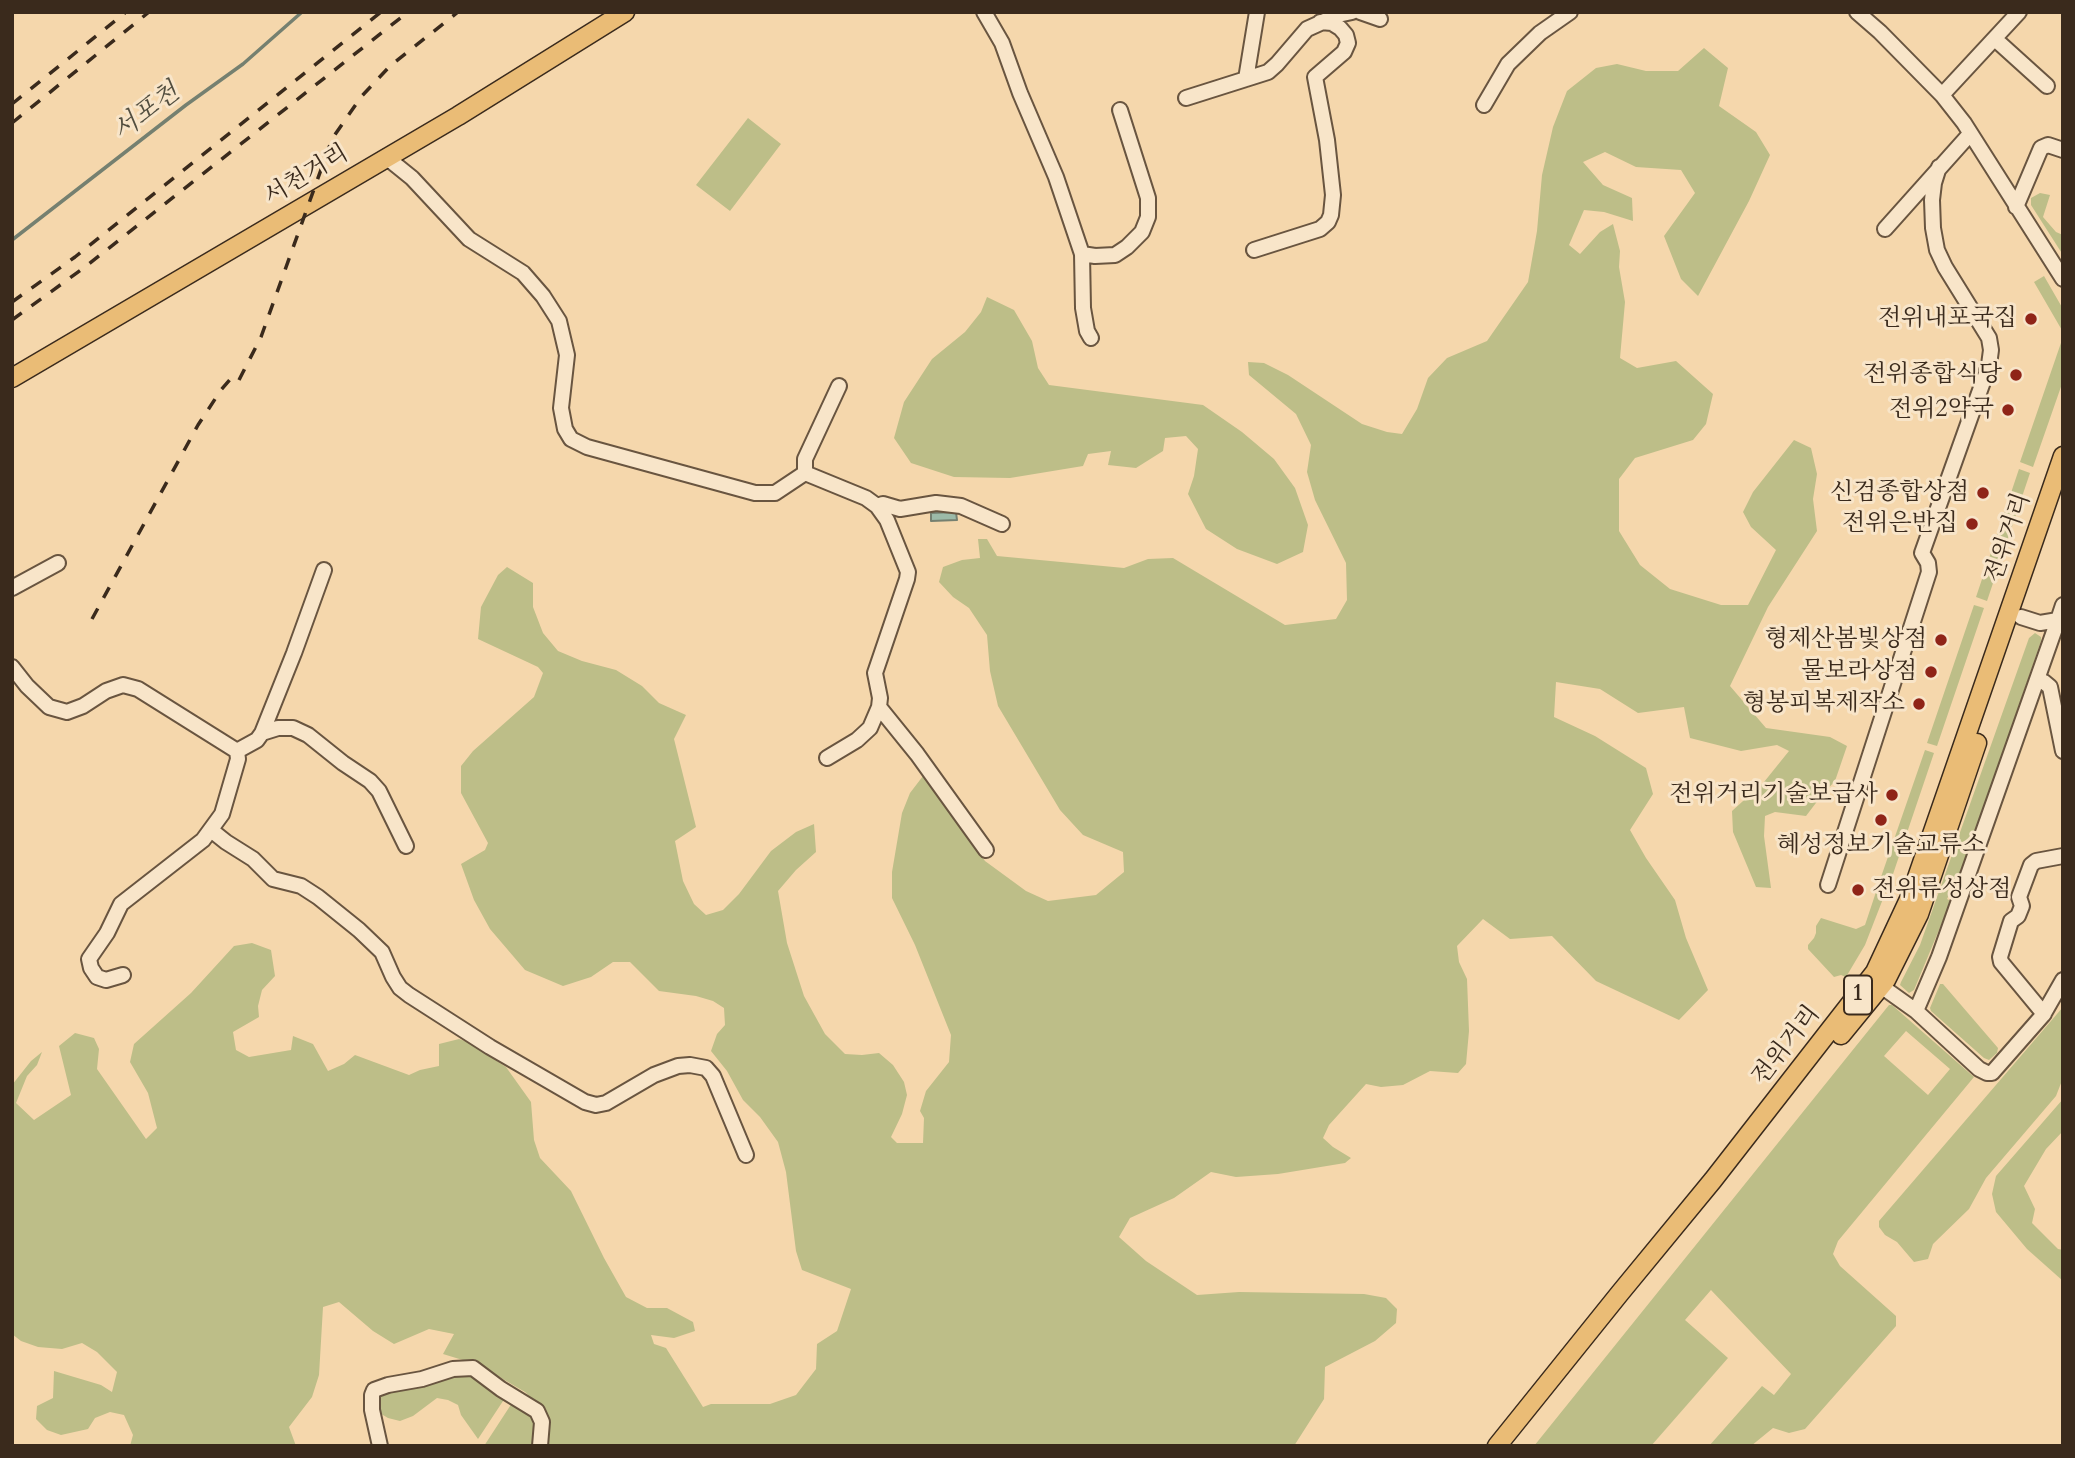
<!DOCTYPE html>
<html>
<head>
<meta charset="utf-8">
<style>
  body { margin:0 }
  #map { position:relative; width:2075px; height:1458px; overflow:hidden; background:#f5d7ac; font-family:Cardo,serif }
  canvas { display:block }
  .frame { position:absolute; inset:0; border:14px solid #3a2a1c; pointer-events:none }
</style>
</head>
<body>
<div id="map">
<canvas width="2075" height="1458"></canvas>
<div class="frame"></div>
</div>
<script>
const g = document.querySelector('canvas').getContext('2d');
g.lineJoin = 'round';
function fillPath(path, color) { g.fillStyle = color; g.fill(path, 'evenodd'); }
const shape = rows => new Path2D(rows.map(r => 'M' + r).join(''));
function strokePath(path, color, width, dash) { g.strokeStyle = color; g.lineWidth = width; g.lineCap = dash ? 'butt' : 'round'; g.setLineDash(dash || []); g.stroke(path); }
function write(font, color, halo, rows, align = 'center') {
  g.font = font + ' Cardo,"Noto Serif KR",serif'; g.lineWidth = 6; g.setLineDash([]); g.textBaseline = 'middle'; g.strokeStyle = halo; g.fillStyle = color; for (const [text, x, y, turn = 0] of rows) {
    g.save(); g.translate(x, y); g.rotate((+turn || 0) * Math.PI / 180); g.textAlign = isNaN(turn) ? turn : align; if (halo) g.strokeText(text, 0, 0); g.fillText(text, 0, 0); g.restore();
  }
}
fillPath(shape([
  [1704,48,1728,68,1719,106,1756,132,1770,155,1749,201,1698,296,1681,279,1664,236,1695,193,1681,170,1636,167,1605,152,1583,162,1603,185,1632,198,1633,221,1604,212,1584,210,1569,245,1580,254,1600,232,1613,224,1620,251,1619,267,1625,302,1620,358,1637,368,1676,361,1713,394,1706,424,1693,440,1635,458,1619,479,1619,531,1640,565,1670,589,1721,605,1748,605,1776,550,1751,527,1743,512,1753,492,1794,440,1811,448,1817,474,1813,499,1817,531,1768,607,1730,686,1766,728,1830,737,1847,746,1835,781,1822,795,1806,816,1775,812,1765,816,1764,836,1771,888,1756,887,1733,832,1732,811,1764,782,1789,751,1777,745,1741,751,1690,738,1684,707,1638,713,1600,689,1556,682,1554,717,1595,736,1646,768,1653,794,1630,830,1646,858,1675,900,1686,938,1708,990,1679,1020,1596,981,1552,936,1510,939,1483,919,1457,946,1459,962,1467,979,1469,1031,1466,1064,1458,1073,1430,1071,1403,1085,1381,1087,1366,1084,1329,1125,1323,1138,1333,1147,1351,1158,1345,1163,1278,1174,1236,1177,1211,1172,1174,1198,1130,1218,1119,1237,1146,1261,1197,1295,1239,1292,1364,1294,1386,1298,1397,1309,1396,1323,1375,1341,1325,1367,1324,1399,1294,1446,547,1446,550,1430,543,1409,525,1392,479,1365,443,1354,454,1334,429,1329,394,1344,373,1331,339,1302,323,1307,319,1375,312,1397,289,1427,296,1446,130,1446,133,1435,124,1415,110,1412,95,1418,88,1429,61,1435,47,1430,36,1419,37,1406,53,1398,54,1371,101,1385,112,1392,117,1372,97,1352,82,1343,62,1349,38,1347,21,1341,12,1334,12,1085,31,1061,42,1052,37,1065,27,1076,16,1103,34,1120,71,1095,59,1046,75,1033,94,1038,99,1049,97,1069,146,1139,157,1128,148,1093,130,1062,134,1044,191,993,234,946,252,943,271,950,275,976,262,990,258,1006,259,1017,233,1032,236,1050,249,1057,291,1050,293,1036,313,1044,328,1071,344,1064,355,1055,409,1075,420,1070,439,1066,439,1044,459,1039,468,1042,506,1067,531,1102,534,1140,540,1158,571,1191,604,1258,626,1297,647,1308,667,1308,693,1322,695,1331,674,1338,651,1335,654,1344,666,1348,703,1407,711,1404,770,1404,796,1395,816,1369,817,1344,837,1331,851,1289,802,1270,796,1251,786,1172,778,1142,760,1117,743,1100,727,1071,711,1051,717,1034,725,1025,724,1008,713,1001,696,996,659,991,630,962,613,962,591,977,563,986,525,970,490,929,474,900,461,864,485,850,488,843,461,793,461,766,473,751,534,697,543,673,538,667,478,639,481,607,498,575,507,567,533,583,533,607,543,633,558,651,582,661,616,670,642,686,659,703,686,715,674,739,696,827,675,841,683,881,694,904,706,915,723,910,739,894,771,851,796,832,814,824,816,852,796,870,778,891,787,943,804,996,825,1034,845,1054,862,1055,879,1053,893,1065,904,1082,907,1095,902,1114,891,1137,897,1143,923,1143,924,1118,920,1111,926,1091,949,1062,951,1035,915,945,892,898,892,872,902,813,910,793,923,776,985,861,1026,891,1048,901,1096,895,1124,872,1123,852,1083,835,1060,810,998,706,990,671,987,635,969,608,953,597,939,582,943,567,962,560,980,558,978,539,987,539,997,556,1061,562,1124,568,1148,559,1173,558,1285,625,1336,619,1347,600,1346,563,1315,500,1307,472,1311,445,1296,414,1249,375,1248,362,1264,363,1288,375,1362,424,1387,432,1402,434,1417,409,1428,378,1447,358,1487,341,1528,282,1537,231,1542,175,1553,127,1567,91,1596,68,1617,64,1646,71,1678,71],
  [748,118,781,144,730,211,696,185],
  [2040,193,2050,195,2043,217,2056,232,2063,235,2063,255,2031,205,2031,198],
  [2044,276,2063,309,2063,332,2034,282],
  [987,297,1014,310,1032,341,1038,368,1049,385,1203,405,1242,432,1274,459,1295,488,1308,525,1303,552,1277,564,1237,549,1206,529,1188,494,1194,476,1198,449,1186,436,1165,438,1163,451,1136,468,1108,465,1111,451,1088,454,1083,466,1010,478,954,477,911,463,894,438,904,402,932,359,965,332,981,312],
  [2063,337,2063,381,2033,467,2020,462],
  [2019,469,2030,473,1987,601,1976,597],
  [1974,605,1984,608,1937,746,1927,743],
  [2035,633,2041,637,2041,641,1960,877,1956,876,1953,884,1947,883,1945,889,1951,891,1947,899,1951,901,1914,990,1909,993,1900,985,1901,982,1920,945,2029,638],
  [1925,750,1934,753,1891,880,1881,877],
  [1879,883,1888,886,1865,945,1846,977,1841,975,1834,977,1808,949,1808,945,1814,938,1816,933,1816,926,1821,918,1856,929,1865,925],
  [1940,984,1943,984,1998,1048,1997,1053,1989,1060,1984,1058,1931,1011,1930,1008],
  [1889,1005,1892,1005,1974,1077,1838,1241,1833,1254,1840,1266,1896,1316,1896,1326,1805,1429,1789,1433,1773,1428,1751,1446,1709,1446,1762,1386,1774,1395,1791,1374,1711,1290,1685,1320,1728,1358,1651,1446,1534,1446],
  [1906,1031,1950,1069,1928,1095,1884,1056],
  [2063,1007,2063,1078,2056,1096,1986,1178,1969,1209,1933,1244,1928,1259,1914,1262,1897,1242,1885,1235,1879,1227,1879,1221],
  [2063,1099,2063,1131,2046,1149,2024,1186,2035,1209,2032,1223,2058,1249,2063,1250,2063,1281,2027,1249,1996,1212,1992,1194,1996,1176],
  [454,1372,469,1374,505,1398,478,1439,461,1415,458,1405,448,1400,437,1398,413,1416,400,1421,388,1418,378,1412,377,1397,383,1390],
  [512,1403,538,1421,535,1446,484,1446]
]), '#bdbe88');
const water = shape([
  [956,512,957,520,931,521,931,513,956,512]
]);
fillPath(water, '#9cbaa8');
strokePath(water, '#758070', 2);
strokePath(shape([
  [12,240,186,105,243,64,302,12]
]), '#758070', 3.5);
const minor = shape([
  [984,12,1002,43,1020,93,1056,177,1082,254,1095,256,1115,255,1127,247,1142,232,1148,217,1148,198,1120,110],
  [1360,12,1380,19],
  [1857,12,1880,32,1942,95,1964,123,2063,279],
  [1995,39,2047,86],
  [1246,79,1268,72,1277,64,1307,29,1338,15,1352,12],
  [1942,95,2019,12],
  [1186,98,1246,79,1257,12],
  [1484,105,1508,64,1540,33,1570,12],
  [386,157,412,178,469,239,523,273,543,296,559,321,567,355,561,408,565,429,571,439,587,447,755,493,775,493,805,473,866,498,877,506,887,520,908,572,907,579,875,673,880,698,879,707,870,728,857,740,827,758],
  [2016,207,2041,148,2048,145,2063,150],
  [1885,229,1970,134],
  [1254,250,1320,229,1328,222,1331,215,1333,195,1327,140,1315,77,1344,52,1348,43,1346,35,1340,28,1332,23,1320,22],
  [1082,254,1083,308,1087,331,1091,338],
  [805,473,805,459,839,386],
  [877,506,883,504,900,509,936,503,961,506,1002,524],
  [12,588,58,563],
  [2063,605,2058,620,2063,619],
  [12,667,27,686,49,707,67,712,83,706,106,691,123,685,138,689,237,751,238,759,222,814,203,840,121,904,107,933,89,959,91,968,97,977,106,980,123,975],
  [2037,680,2044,682,2050,687,2063,751],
  [879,707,917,754,986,850],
  [262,733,294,653,324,570],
  [237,751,257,740,262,733,278,728,293,728,308,735,343,763,370,781,379,791,406,846],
  [211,830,226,842,253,859,273,879,301,886,318,897,359,930,382,952,393,977,400,988,409,995,490,1047,585,1102,596,1105,606,1103,654,1075,678,1066,690,1065,706,1068,713,1076,746,1155],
  [1828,885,1929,572,1928,563,1922,553,1989,365,1991,350,1989,338,1945,267,1937,250,1933,228,1932,200,1934,183,1939,167],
  [1881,986,1916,1011,1979,1069,1987,1073,1992,1073,2043,1015,2063,980],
  [1916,1011,1939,957,2058,620,2040,623,2021,617],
  [2044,1014,2001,962,2000,957,2011,921,2018,916,2022,906,2019,897,2031,865,2036,861,2063,856],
  [380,1446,372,1410,372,1395,374,1390,388,1385,422,1379,453,1369,473,1368,501,1389,537,1411,542,1422,540,1446]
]);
const major = shape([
  [12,378,458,116,625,12],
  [1841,1035,1886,980,1919,914,1977,743],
  [1497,1446,1620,1293,1713,1180,1875,972,1911,895,2063,456]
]);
strokePath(minor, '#695540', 18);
strokePath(major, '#3a2a1c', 21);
strokePath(minor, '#f8e5c9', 14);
strokePath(major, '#eabc76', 18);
strokePath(shape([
  [12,104,126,12],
  [12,123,149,12],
  [12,302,75,257,381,12],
  [12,320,85,267,408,12],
  [239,380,261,337,332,139,361,97,390,66,458,12],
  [92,619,198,425,221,390,233,376]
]), '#3a2a1c', 3.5, [12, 12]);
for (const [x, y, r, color] of [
  [2031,319,7,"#8f2418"],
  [2016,375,7,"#8f2418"],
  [2008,410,7,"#8f2418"],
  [1983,493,7,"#8f2418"],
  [1972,524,7,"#8f2418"],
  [1941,640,7,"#8f2418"],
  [1931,672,7,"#8f2418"],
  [1919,704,7,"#8f2418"],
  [1892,795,7,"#8f2418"],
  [1881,820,7,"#8f2418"],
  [1858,890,7,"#8f2418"]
]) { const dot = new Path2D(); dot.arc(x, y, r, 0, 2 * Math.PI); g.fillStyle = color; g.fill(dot); strokePath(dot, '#f8e5c9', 2.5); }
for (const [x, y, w] of [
  [1858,995,28]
]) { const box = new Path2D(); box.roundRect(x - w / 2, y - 19.5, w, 39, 5); g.fillStyle = '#f8e5c9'; g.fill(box); strokePath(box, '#3a2a1c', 2); }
write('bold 23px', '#3a2a1c', null, [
  ["1",1858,995]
]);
write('24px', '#3a2a1c', '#f8e5c9', [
  ["서천거리",307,176,-31],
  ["전위거리",2009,538,-71],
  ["전위거리",1787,1046,-52]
]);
write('24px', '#3a2a1c', '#f8e5c9', [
  ["전위내포국집",2017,319],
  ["전위종합식당",2002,375],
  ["전위2약국",1994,410],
  ["신검종합상점",1969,493],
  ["전위은반집",1958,524],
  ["형제산봄빛상점",1927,640],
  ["물보라상점",1917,672],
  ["형봉피복제작소",1905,704],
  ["전위거리기술보급사",1878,795],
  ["혜성정보기술교류소",1881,846,"center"],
  ["전위류성상점",1872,890,"left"]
], 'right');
write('italic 26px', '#524e3f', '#f8e5c9', [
  ["서포천",147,113,-37]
]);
</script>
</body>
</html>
